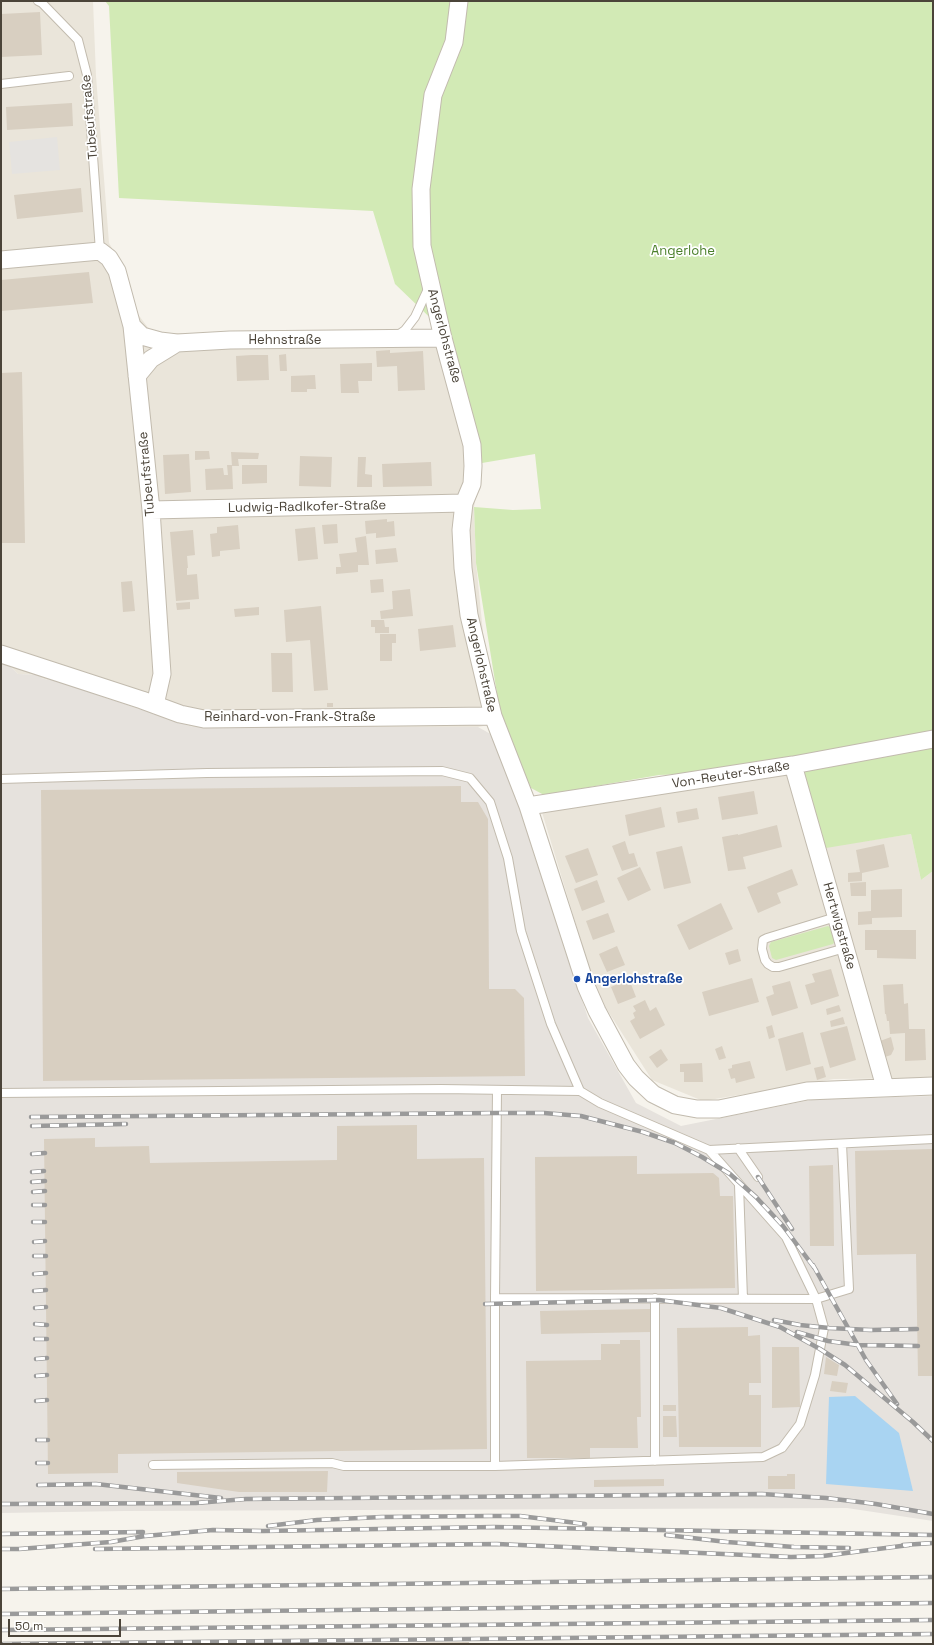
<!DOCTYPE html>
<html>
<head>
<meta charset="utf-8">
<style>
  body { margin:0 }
  #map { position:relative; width:934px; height:1645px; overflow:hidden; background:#f6f3ec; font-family:"Space Grotesk",sans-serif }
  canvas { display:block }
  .frame { position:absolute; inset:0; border:2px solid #4b4439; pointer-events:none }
  .scale { position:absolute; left:8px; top:1619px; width:113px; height:18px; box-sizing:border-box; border:2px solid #4b4439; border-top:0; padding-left:5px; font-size:12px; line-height:14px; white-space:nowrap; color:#4b4439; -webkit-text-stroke:3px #fff; paint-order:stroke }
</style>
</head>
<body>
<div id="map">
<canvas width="934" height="1645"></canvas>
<div class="frame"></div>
<div class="scale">50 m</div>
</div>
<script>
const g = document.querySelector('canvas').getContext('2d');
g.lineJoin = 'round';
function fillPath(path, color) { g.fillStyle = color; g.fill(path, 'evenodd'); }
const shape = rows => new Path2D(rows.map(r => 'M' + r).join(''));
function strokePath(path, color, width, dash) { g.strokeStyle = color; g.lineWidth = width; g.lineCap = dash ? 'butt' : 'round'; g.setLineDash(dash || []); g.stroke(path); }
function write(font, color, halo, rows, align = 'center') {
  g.font = font + ' "Space Grotesk",sans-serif'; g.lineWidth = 3.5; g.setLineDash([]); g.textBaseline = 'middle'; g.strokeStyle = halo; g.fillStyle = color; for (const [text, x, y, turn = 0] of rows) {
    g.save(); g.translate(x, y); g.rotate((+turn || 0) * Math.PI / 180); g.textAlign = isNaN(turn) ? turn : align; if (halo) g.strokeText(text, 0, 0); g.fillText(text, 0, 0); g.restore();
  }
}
fillPath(shape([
  [1,1,93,1,96,76,109,243,124,269,137,313,152,333,448,335,471,412,482,463,474,507,476,563,487,672,499,723,478,727,193,727,50,679,48,680,41,678,40,675,18,674,9,665,1,662],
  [804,770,826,847,911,834,921,880,933,871,933,1078,834,1079,703,1101,652,1080,597,994,541,809]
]), '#eae5da');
fillPath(shape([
  [1,662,9,665,18,674,41,675,41,678,48,680,50,679,193,727,478,727,496,737,588,1018,636,1103,681,1126,816,1099,933,1096,933,1521,847,1508,125,1511,1,1513]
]), '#e6e2dd');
fillPath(shape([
  [105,1,933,1,933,871,921,880,911,834,826,848,803,770,659,775,544,795,531,788,503,731,476,563,474,507,513,510,541,509,535,454,482,463,471,412,448,335,395,284,373,211,119,198,109,6],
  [828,926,831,928,835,941,833,944,776,960,772,958,769,946,771,942]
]), '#d2eab5');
fillPath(shape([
  [57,137,60,170,12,174,9,142]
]), '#e5e3e0');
fillPath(shape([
  [855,1396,899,1433,913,1491,826,1484,829,1397]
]), '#a9d4f2');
fillPath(shape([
  [40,12,42,55,1,57,1,14],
  [72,103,73,126,7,130,6,107],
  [81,188,83,212,17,219,14,195],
  [89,272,93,303,1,311,1,280],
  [390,350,390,353,423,351,425,390,398,391,397,366,377,367,376,351],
  [286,354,287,371,280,371,279,355],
  [252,355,268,355,269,380,237,381,236,356],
  [372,363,372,381,358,381,359,393,341,393,340,364],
  [22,372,25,543,1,543,1,373],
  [315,375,316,389,307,389,307,392,291,392,291,376],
  [195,451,209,451,210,459,195,460],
  [231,452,259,453,258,459,238,459,239,466,232,466],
  [189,454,191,492,165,494,163,455],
  [300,456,332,457,331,487,299,486],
  [358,457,366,457,365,474,372,475,372,487,357,487],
  [431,462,432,486,383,487,382,464],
  [227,465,232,465,233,489,206,490,205,469,223,468,224,475,228,475],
  [242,465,267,465,267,483,242,484],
  [387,519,387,522,394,521,395,536,376,538,376,533,366,534,365,521],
  [337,524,338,543,324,544,322,525],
  [238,525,240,549,220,551,220,556,212,557,210,534,217,533,217,527],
  [315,527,318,559,298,561,295,529],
  [193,530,195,555,187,556,188,568,187,568,187,575,197,574,199,599,176,601,170,532],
  [366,536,369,565,358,565,358,572,336,574,336,567,341,567,339,554,357,552,355,538],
  [396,548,398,562,376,564,375,550],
  [383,579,384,592,371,593,370,580],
  [132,581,135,611,123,612,121,582],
  [410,589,413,616,381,619,380,611,393,609,392,591],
  [190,602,190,609,177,610,176,603],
  [321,606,328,690,314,691,310,640,286,642,284,610],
  [259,607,259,615,235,617,234,609],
  [371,620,384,620,385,627,389,627,389,633,375,633,375,627,371,627],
  [453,625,456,647,420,651,418,629],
  [380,634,396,634,396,643,392,643,392,661,380,661],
  [271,653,292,653,293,692,272,692],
  [327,703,333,703,333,707,327,707],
  [461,786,461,802,478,802,488,819,489,989,515,989,524,998,525,1076,43,1081,41,790],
  [754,791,758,814,722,820,718,797],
  [661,807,665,827,629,836,625,815],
  [697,808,699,819,678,823,676,812],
  [777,825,782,847,743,857,746,869,728,871,722,837,738,834,738,835],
  [625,841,629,854,634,853,638,866,622,871,612,846],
  [884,844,889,867,862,873,862,881,848,882,848,873,860,872,856,850],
  [682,846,691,883,664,889,656,852],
  [588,848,598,875,576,883,565,856],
  [640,867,651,890,628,901,617,878],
  [792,869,798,885,777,893,781,903,758,913,747,887],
  [597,880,605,902,582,911,574,889],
  [866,882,866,896,851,896,850,883],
  [902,889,902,917,872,918,872,924,858,925,858,912,871,911,871,890],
  [721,903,733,929,689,950,677,925],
  [608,913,615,932,593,940,586,921],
  [865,930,916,930,916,959,877,958,877,950,865,950],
  [617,946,625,965,607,972,599,954],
  [738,949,741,961,729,965,725,953],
  [831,969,839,996,811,1005,805,985,815,982,812,974],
  [752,978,759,1002,709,1016,702,992],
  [629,979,636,997,618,1004,611,987],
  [790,981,798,1008,772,1016,766,997,774,994,772,986],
  [903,984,904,1004,908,1003,909,1029,925,1029,926,1060,905,1061,905,1033,890,1034,889,1021,887,1021,886,1014,885,1014,883,985],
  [645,1000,650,1011,656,1007,665,1025,640,1039,630,1021,635,1018,633,1013,636,1011,633,1006],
  [839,1005,841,1011,827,1015,826,1009],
  [843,1017,845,1024,831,1027,830,1021],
  [772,1025,775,1037,769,1039,766,1027],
  [847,1026,856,1060,830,1068,820,1033],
  [803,1032,811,1064,786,1071,778,1039],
  [891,1037,894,1049,891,1055,885,1057,880,1041],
  [722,1046,726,1058,719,1060,715,1049],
  [661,1049,668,1060,657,1068,649,1057],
  [750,1061,755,1078,736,1083,735,1078,731,1079,728,1069,732,1068,732,1065],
  [702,1063,703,1082,684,1082,684,1072,680,1072,680,1064],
  [823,1066,826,1077,817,1080,814,1068],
  [417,1125,417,1159,484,1158,487,1449,118,1454,118,1473,48,1474,44,1139,95,1138,95,1147,149,1146,150,1163,337,1160,337,1126],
  [933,1149,933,1376,918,1376,916,1254,857,1255,855,1151],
  [637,1156,637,1174,713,1173,719,1178,720,1196,733,1196,735,1288,536,1291,535,1157],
  [833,1165,834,1246,810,1246,809,1166],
  [650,1309,651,1332,541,1334,540,1311],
  [748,1327,748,1336,760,1335,761,1383,749,1383,749,1395,761,1395,761,1447,679,1447,677,1328],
  [620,1340,640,1340,641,1417,637,1417,638,1448,590,1448,590,1458,527,1458,526,1361,601,1360,601,1344,620,1344],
  [772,1347,799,1347,800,1407,772,1408],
  [826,1357,839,1365,837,1376,824,1374],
  [832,1381,848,1383,846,1393,830,1391],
  [663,1405,676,1405,676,1411,663,1411],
  [663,1416,676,1416,677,1437,663,1437],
  [328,1471,327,1492,239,1492,177,1483,177,1472],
  [787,1474,795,1474,795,1489,768,1489,768,1476,787,1476],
  [664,1479,664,1486,594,1487,594,1480],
  [469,1642,469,1644,401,1644,401,1643]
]), '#d8cfc1');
const lane = shape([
  [38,1,42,3,78,40,87,75,100,251],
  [1,84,69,76],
  [398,335,405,330,415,317,428,289],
  [1,779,207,773,442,771,470,778,490,802,508,858,521,931,551,1024,580,1091,600,1103,709,1150,933,1139],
  [836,917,767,938,763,940,762,949,765,960,768,964,773,967,779,967,845,948],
  [1,1093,441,1089,580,1091],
  [738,1148,758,1177],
  [739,1185,743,1299],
  [495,1298,816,1299,849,1289,842,1144],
  [655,1298,655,1461],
  [153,1465,332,1463,344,1466,495,1466,763,1457,782,1448,800,1424,815,1375,824,1328,816,1299,786,1237,709,1150],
  [495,1466,495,1298,497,1090]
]);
const street = shape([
  [459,1,454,42,433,95,421,189,422,246,443,338,472,445,473,466,472,484,464,503,461,530,463,568,469,615,493,716,528,806,586,986,597,1011,626,1065,636,1078,653,1094,675,1105,697,1109,719,1109,807,1091,933,1086],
  [1,260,100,251,109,258,117,271,132,326,151,510,162,674,155,705],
  [132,326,142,336,160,341,177,343,230,340,443,338],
  [137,376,151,359,177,343],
  [151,510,464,503],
  [1,654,142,700,180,714,204,719,493,716],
  [793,765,885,1087],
  [528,806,793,765,933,739]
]);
strokePath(lane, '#c2bbae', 10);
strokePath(street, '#c2bbae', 19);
strokePath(lane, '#fff', 8);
strokePath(street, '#fff', 17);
const rail = shape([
  [31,1117,497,1113,544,1113,581,1116,643,1132,675,1143,702,1157,730,1174,756,1197,783,1226,816,1270],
  [32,1126,126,1124],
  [32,1154,45,1153],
  [32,1172,44,1171],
  [758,1177,792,1229],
  [32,1182,45,1181],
  [33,1192,45,1191],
  [33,1205,45,1205],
  [33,1222,45,1222],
  [34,1242,45,1241],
  [34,1256,46,1256],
  [813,1265,866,1360,897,1404],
  [34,1274,46,1273],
  [34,1291,46,1290],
  [485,1304,659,1300,721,1308,780,1327,820,1349,845,1365,913,1422,933,1441],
  [35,1308,46,1307],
  [774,1320,800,1325,829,1328,871,1330,917,1329],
  [35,1324,47,1325],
  [797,1332,828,1341,858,1345,918,1346],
  [35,1339,47,1339],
  [36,1359,47,1358],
  [36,1376,47,1375],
  [36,1401,47,1400],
  [37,1440,48,1440],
  [37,1463,48,1463],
  [38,1485,96,1484,221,1498],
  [1,1504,196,1503,246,1499,762,1494,826,1498,876,1504,933,1514],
  [268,1526,317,1520,382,1517,489,1516,520,1516,585,1524],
  [1,1534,143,1532],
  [666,1535,727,1542,794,1547,849,1548],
  [903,1545,933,1543],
  [1,1549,19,1549,111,1542,145,1536,213,1530,263,1531,494,1527,933,1535],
  [95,1549,497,1544,791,1557,823,1556,909,1545],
  [1,1589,933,1577],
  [1,1614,933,1603],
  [1,1630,933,1620],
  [3,1644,933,1634]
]);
strokePath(rail, '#9a9a9a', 4.5);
strokePath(rail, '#fff', 3, [9]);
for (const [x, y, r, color] of [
  [577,979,4,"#1a4fb4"]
]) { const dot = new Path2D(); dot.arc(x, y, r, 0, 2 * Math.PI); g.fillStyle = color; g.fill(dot); strokePath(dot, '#fff', 1.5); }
write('13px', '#4b4439', '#fff', [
  ["Tubeufstraße",90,117,-95],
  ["Angerlohstraße",444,336,75],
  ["Hehnstraße",285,340],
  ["Tubeufstraße",147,474,-95],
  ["Ludwig-Radlkofer-Straße",307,507,-1],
  ["Angerlohstraße",481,665,77],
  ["Reinhard-von-Frank-Straße",290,717],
  ["Von-Reuter-Straße",731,775,-9],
  ["Hertwigstraße",839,926,74]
]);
write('13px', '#4a7f2a', '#fff', [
  ["Angerlohe",683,251]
]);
write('bold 13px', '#164399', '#fff', [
  ["Angerlohstraße",585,979]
], 'left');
</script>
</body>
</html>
